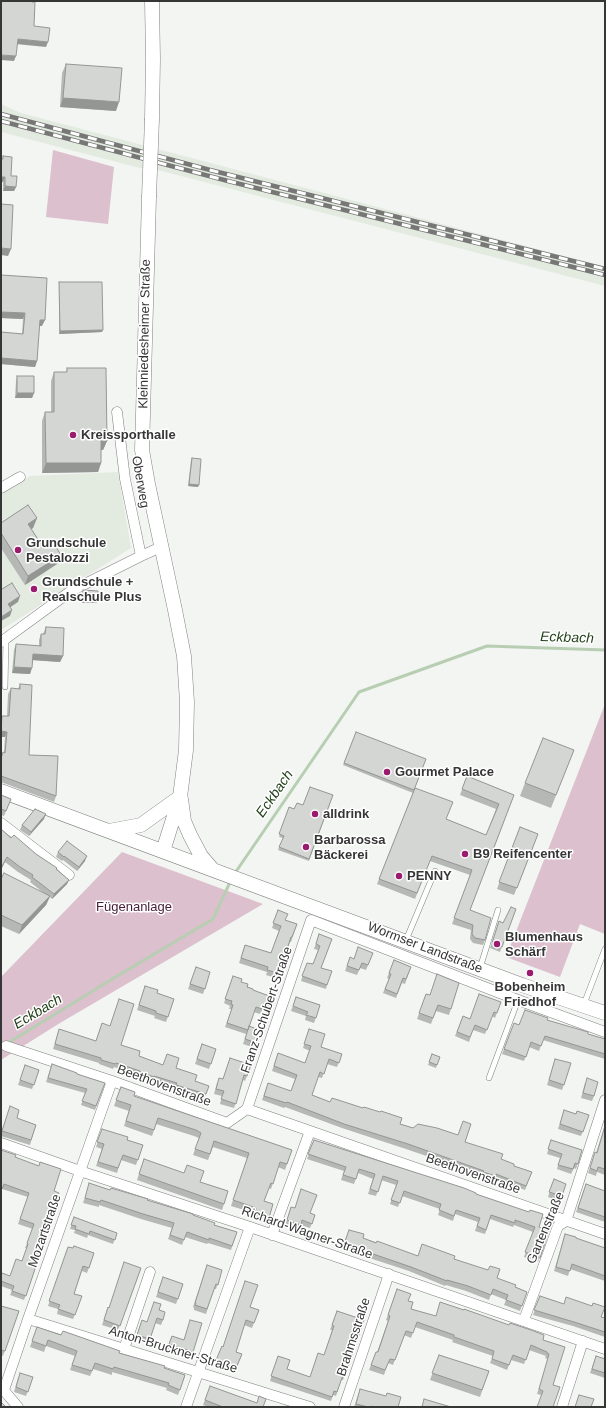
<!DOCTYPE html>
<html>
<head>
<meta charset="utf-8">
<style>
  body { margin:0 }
  #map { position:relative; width:606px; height:1408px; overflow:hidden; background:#f2f5f1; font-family:Helvetica,sans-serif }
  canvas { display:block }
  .frame { position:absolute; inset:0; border:2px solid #353635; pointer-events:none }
</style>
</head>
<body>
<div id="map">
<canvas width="606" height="1408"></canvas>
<div class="frame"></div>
</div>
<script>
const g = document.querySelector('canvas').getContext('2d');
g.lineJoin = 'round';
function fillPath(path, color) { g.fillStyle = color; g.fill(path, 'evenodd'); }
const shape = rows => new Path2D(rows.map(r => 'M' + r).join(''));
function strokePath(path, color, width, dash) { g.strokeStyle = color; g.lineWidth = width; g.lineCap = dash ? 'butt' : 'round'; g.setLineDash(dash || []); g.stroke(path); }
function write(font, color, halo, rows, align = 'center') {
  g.font = font + ' Helvetica,sans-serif'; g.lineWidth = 3; g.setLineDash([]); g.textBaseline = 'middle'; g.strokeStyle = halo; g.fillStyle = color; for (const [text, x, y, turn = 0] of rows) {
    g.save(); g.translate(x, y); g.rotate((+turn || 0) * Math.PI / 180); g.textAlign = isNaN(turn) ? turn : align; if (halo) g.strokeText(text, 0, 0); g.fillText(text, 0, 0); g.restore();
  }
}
fillPath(shape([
  [1,104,21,113,605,267,605,286,158,170,140,168,1,132],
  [118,472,131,548,1,630,1,494,30,476]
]), '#e3ebe1');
fillPath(shape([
  [53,150,114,167,108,224,46,217],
  [605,704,605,934,580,924,560,977,506,957],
  [122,852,263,904,60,1023,1,1060,1,977]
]), '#dcc0ce');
strokePath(shape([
  [235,873,359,692,487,646,605,650],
  [8,1043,109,981,213,919,231,880]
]), '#b8ceb3', 3);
const service = shape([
  [5,687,6,639],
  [406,940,435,871],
  [480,968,498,910],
  [584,1004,605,949],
  [489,1078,518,1000]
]);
const minor = shape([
  [117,412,125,479,141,556,161,547],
  [1,488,20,477],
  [1,642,71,591,141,556],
  [1,823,69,875],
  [6,1046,112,1081,227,1123,247,1109,605,1234],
  [247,1109,311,920,518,1000,605,1032],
  [1,1143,80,1171,250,1227,605,1349],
  [272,1235,310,1131],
  [28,1319,310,1407],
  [524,1320,558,1226,566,1221,605,1100],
  [124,1349,150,1272],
  [1,1387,18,1407],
  [4,1390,28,1319,112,1081],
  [186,1407,250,1227],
  [344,1407,389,1274],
  [562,1407,583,1341]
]);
const secondary = shape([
  [152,1,153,59,152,119],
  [149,197,142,450,148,484,175,610,184,656,187,702,186,750,180,797,163,851],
  [1,791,522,985,605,1013],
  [181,799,184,821,190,835,201,856,213,870],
  [109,831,141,825,180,797]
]);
strokePath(service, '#7f827f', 6);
strokePath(minor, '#7f827f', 11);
strokePath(secondary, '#7f827f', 15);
strokePath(service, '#fff', 5);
strokePath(minor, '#fff', 10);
strokePath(secondary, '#fff', 14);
const rail = shape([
  [1,114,210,170,605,269],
  [1,121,228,181,605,275]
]);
strokePath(rail, '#777876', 4.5);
strokePath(rail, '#fff', 3, [9]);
const secondaryBridge = shape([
  [149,197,152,119]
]);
strokePath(secondaryBridge, '#7f827f', 15, []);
strokePath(secondaryBridge, '#fff', 14);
fillPath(shape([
  [66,64,116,111,60,107,62,73],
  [3,156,16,187,14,191,3,191,3,182,2,159],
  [1,275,42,326,39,326,37,361,35,367,1,364,1,332,22,334,23,319,1,318],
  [59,282,102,332,59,334],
  [67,368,107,441,103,450,101,450,101,463,98,472,42,473,42,421,45,412,51,412,51,381,54,372,66,372],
  [17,376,34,393,32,398,15,398,16,381],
  [192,458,198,487,188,486,191,460],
  [37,518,33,528,31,529,43,547,57,564,25,585,1,548,1,523],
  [46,627,63,656,60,662,33,660,30,674,12,673,14,650,16,644,39,646,39,640,41,634,43,634],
  [20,684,29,755,56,796,54,802,1,782,1,758,3,752,4,753,5,737,1,737,1,720,2,716,7,716,8,694,11,688,18,689],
  [356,732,415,788,446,819,486,835,496,809,460,795,467,776,514,795,470,910,485,940,483,945,473,943,470,939,471,930,452,924,470,875,430,861,415,899,377,884,413,793,343,765],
  [574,750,551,808,520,796,525,783],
  [1,795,11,799,4,816,1,815],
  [333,795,309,861,278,850,283,838,279,837,289,807,294,809,303,805],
  [44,819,29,836,20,830,22,825],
  [520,827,538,834,514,895,497,889],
  [11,838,36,854,57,869,69,880,67,884,52,899,50,897,46,905,19,934,1,926,1,879,45,894,30,882,31,880,18,872,5,862],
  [58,852,85,861,77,871,63,860,62,861,56,857],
  [516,909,500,952,490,948,499,921,503,923],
  [278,910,285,920,297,924,291,942,290,942,283,961,285,961,279,979,266,975,267,972,239,963,245,945,271,953,279,931,272,928],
  [319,934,321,968,327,985,326,989,301,981,307,963,313,964,318,950,314,949],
  [373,953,366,970,360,968,357,975,345,971,350,957,354,959],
  [394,960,411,967,405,984,402,983,396,998,383,993,389,979,387,978],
  [196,967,210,972,203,994,188,989],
  [233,976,253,990,272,997,267,1013,261,1011,260,1014,254,1012,246,1034,225,1027,232,1009,229,1009,230,1006,224,1003],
  [459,983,449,1015,436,1011,431,1024,417,1019,426,994,430,995],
  [145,986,157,993,174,999,166,1022,154,1018,155,1016,137,1010],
  [296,997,320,1005,314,1023,305,1020,306,1016,291,1011],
  [501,1002,495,1018,492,1016,485,1034,473,1030,469,1042,455,1036,463,1016,470,1019],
  [547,1020,588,1034,605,1039,605,1059,543,1040,539,1051,529,1047,524,1061,502,1054,514,1023,519,1025],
  [249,1026,262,1031,255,1048,243,1044],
  [59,1029,96,1041,121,1045,139,1056,163,1065,176,1068,195,1081,209,1086,204,1099,175,1089,175,1088,153,1080,152,1082,138,1077,139,1076,114,1067,113,1069,99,1064,99,1063,53,1049],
  [309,1029,321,1047,342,1054,337,1067,327,1064,322,1078,318,1077,312,1095,330,1102,400,1124,465,1142,514,1166,532,1172,525,1190,495,1179,494,1181,482,1176,482,1175,406,1149,342,1128,285,1107,284,1108,262,1100,268,1083,291,1091,295,1079,272,1071,278,1053,305,1063,310,1051,303,1048],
  [202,1044,216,1049,209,1069,195,1064],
  [432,1054,440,1057,436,1068,428,1065],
  [554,1063,571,1063,562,1090,547,1085],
  [52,1064,77,1074,105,1083,95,1110,81,1105,85,1093,46,1082],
  [25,1065,39,1070,32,1089,18,1085],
  [251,1065,245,1081,243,1080,234,1108,220,1104,222,1096,214,1094,217,1083],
  [585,1083,594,1096,592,1101,581,1098],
  [121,1087,134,1096,292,1150,285,1170,278,1167,271,1189,269,1188,264,1201,273,1204,267,1224,253,1219,254,1213,231,1206,247,1158,213,1147,208,1160,193,1155,199,1138,194,1136,156,1124,152,1136,124,1126,129,1111,114,1106],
  [10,1106,17,1118,36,1125,30,1145,1,1136,1,1133],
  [564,1110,576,1114,589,1115,581,1136,558,1129],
  [605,1125,605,1175,597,1172,596,1176,588,1173,595,1152,596,1153],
  [102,1129,127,1140,143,1145,136,1165,121,1160,117,1173,96,1166,102,1149,96,1147],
  [314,1140,476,1194,539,1227,549,1231,538,1262,524,1257,533,1232,514,1225,513,1227,490,1219,485,1234,475,1231,478,1222,455,1214,453,1221,438,1215,440,1209,402,1196,398,1207,390,1204,396,1185,381,1180,376,1196,368,1194,373,1179,358,1173,354,1184,341,1180,344,1171,307,1159],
  [551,1140,582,1150,576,1169,574,1168,571,1174,557,1169,560,1158,547,1154],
  [1,1150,15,1157,54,1191,35,1259,38,1260,24,1300,10,1295,12,1290,1,1286,1,1277,10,1276,22,1261,27,1248,25,1248,33,1229,18,1224,28,1197,2,1189,1,1192],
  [144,1159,200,1182,228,1191,222,1210,137,1180],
  [554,1179,566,1184,560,1201,548,1197],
  [586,1184,605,1191,605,1222,576,1212],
  [88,1188,110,1190,147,1200,193,1215,214,1225,237,1232,231,1250,208,1243,207,1244,185,1237,182,1245,168,1239,172,1228,141,1219,99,1205,99,1207,83,1203],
  [291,1207,315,1215,310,1228,301,1225,299,1229,285,1225],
  [74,1217,117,1233,113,1244,88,1235,87,1238,74,1233,75,1230,70,1229],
  [349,1230,363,1238,418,1256,454,1259,527,1292,520,1311,504,1305,506,1300,491,1294,489,1300,466,1291,446,1285,445,1286,409,1271,342,1249],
  [565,1234,576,1238,605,1248,605,1281,570,1269,568,1276,554,1271],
  [68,1247,94,1253,87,1273,82,1271,74,1294,82,1296,73,1319,57,1314,58,1309,48,1306],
  [207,1265,222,1270,216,1289,214,1289,206,1314,194,1310,194,1308,193,1307],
  [141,1268,118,1330,102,1325,108,1307,109,1308],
  [163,1277,183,1284,176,1304,156,1297],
  [397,1289,408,1301,411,1309,435,1316,543,1340,565,1347,541,1395,537,1394,548,1359,545,1358,546,1356,529,1350,524,1364,511,1360,507,1370,490,1363,493,1356,452,1342,453,1340,415,1327,411,1338,404,1335,393,1365,388,1363,384,1375,369,1370,376,1352,377,1352,388,1321,386,1320],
  [540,1296,605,1318,605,1337,573,1326,533,1315],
  [1,1306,19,1311,3,1356,1,1355],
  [250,1307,259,1310,252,1328,244,1325,236,1352,242,1354,235,1373,215,1365,222,1346,223,1347],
  [159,1310,163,1320,161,1325,155,1323,148,1344,135,1340,142,1320,147,1322],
  [337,1311,364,1320,343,1380,341,1380,336,1396,333,1395,331,1401,270,1381,278,1356,287,1369,310,1377,324,1355,332,1330,330,1330],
  [37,1327,61,1335,119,1353,185,1375,178,1395,166,1390,167,1388,112,1372,112,1375,93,1369,90,1376,70,1370,75,1356,46,1346,44,1352,30,1347],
  [172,1336,183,1340,193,1352,191,1356,167,1349],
  [439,1355,489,1371,480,1397,430,1380],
  [596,1356,605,1359,605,1378,590,1373],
  [33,1377,26,1396,14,1392,18,1378],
  [210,1386,263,1407,209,1407,203,1405],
  [360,1389,398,1407,354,1407]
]), '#b5b8b5');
fillPath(shape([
  [18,39,48,42,46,47,16,44],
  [1,55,16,56,14,61,1,60],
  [63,98,119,102,116,111,60,107],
  [1,177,5,177,3,182,1,182],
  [5,186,16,187,14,191,3,191],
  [1,248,11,249,8,256,1,255],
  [1,312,25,313,23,319,1,318],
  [40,320,45,320,42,326,38,326],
  [103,330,102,332,59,334,60,331],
  [1,358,37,361,35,367,1,364],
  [17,393,34,393,32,398,15,398],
  [101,441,107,441,103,450,98,450],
  [46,463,101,463,98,472,42,473],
  [189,484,199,485,198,487,188,486],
  [37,518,33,528,25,533,28,524],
  [61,555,57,564,25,585,28,576],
  [20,596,18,602,6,610,8,604],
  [83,600,98,601,97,603,82,603],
  [12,610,10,616,1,621,1,617],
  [33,654,63,656,60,662,31,660],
  [14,667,32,668,30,674,12,673],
  [1,731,7,732,5,737,1,737],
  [46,814,44,819,29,836,31,832],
  [87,856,85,861,77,871,79,867],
  [7,857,5,862,1,870,1,868],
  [69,880,67,884,52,899,54,894],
  [50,896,46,905,19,934,22,925]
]), '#949694');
const building = shape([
  [1,1,32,1,32,2,35,2,34,26,50,28,48,42,18,39,16,56,1,55,1,1],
  [66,64,122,68,119,102,63,98,66,64],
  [3,156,12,157,11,176,17,176,16,187,5,186,5,177,1,177,1,159,3,159,3,156],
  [1,204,13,205,11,249,1,248,1,204],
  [1,275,47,278,45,320,40,320,37,361,1,358,1,332,23,334,25,313,1,312,1,275],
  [59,282,102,282,103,330,60,331,59,282],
  [67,368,106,368,107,441,101,441,101,463,46,463,45,412,54,412,54,372,67,372,67,368],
  [17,376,34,376,34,393,17,393,17,376],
  [192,458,201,459,199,485,189,484,192,458],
  [28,505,37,518,28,524,43,547,52,541,61,555,28,576,1,533,1,523,28,505],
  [12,583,20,596,8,604,12,610,1,617,1,588,2,589,12,583],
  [83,590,98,591,98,601,83,600,83,590],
  [46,627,64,628,63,656,33,654,32,668,14,667,16,644,41,646,41,634,45,634,46,627],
  [20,684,32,685,29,755,58,756,56,796,1,776,1,759,3,752,5,753,7,732,1,731,2,716,9,716,11,688,20,689,20,684],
  [356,732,426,759,414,790,344,763,356,732],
  [543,738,574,750,556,795,525,783,543,738],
  [467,776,514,795,470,910,491,918,485,940,475,938,472,934,473,925,454,918,472,870,432,856,417,893,379,879,415,788,453,802,446,819,486,835,499,804,462,789,467,776],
  [310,787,333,795,309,859,279,847,284,836,279,834,289,807,294,809,297,803,303,805,310,787],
  [1,795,11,799,6,811,1,809,1,795],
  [35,809,46,814,31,832,22,825,35,809],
  [520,827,538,834,517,888,499,882,520,827],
  [1,829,11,838,14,835,36,854,57,868,56,869,69,880,54,894,32,877,33,875,20,867,7,857,1,868,1,829],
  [67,841,87,856,79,867,64,856,64,857,58,852,67,841],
  [4,873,50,896,22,925,1,915,1,879,4,873],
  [511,907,516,909,502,947,492,943,499,921,503,923,511,907],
  [278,910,288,914,285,920,297,924,292,937,291,937,283,961,285,961,281,974,267,970,268,967,241,958,245,945,271,953,281,926,273,923,278,910],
  [319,934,332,939,321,968,332,971,327,985,302,976,307,963,313,964,320,946,316,944,319,934],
  [358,947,373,953,368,965,362,963,359,970,347,966,350,957,354,959,358,947],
  [394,960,411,967,406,979,403,978,397,994,385,989,391,974,389,973,394,960],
  [196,967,210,972,205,989,190,984,196,967],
  [437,974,459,983,451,1009,438,1005,433,1018,419,1013,426,994,430,995,437,974],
  [233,976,242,979,241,982,248,984,247,987,253,989,253,990,272,997,268,1008,263,1006,262,1009,256,1007,248,1030,227,1023,233,1005,231,1004,232,1001,225,999,233,976],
  [145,986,158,990,157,993,174,999,168,1017,156,1013,156,1011,139,1005,145,986],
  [479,994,501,1002,497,1013,494,1012,487,1030,475,1025,470,1037,457,1032,463,1016,470,1019,479,994],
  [296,997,320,1005,316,1018,306,1015,308,1012,293,1006,296,997],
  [119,999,134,1004,121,1045,140,1051,139,1056,163,1065,167,1054,179,1058,176,1068,197,1075,195,1081,209,1086,206,1094,176,1085,177,1083,154,1076,154,1077,140,1072,140,1071,116,1063,115,1064,101,1060,101,1058,55,1044,59,1029,96,1041,102,1023,110,1026,119,999],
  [525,1010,548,1018,547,1020,588,1032,588,1034,605,1039,605,1054,545,1036,541,1046,531,1042,526,1057,504,1049,514,1023,519,1025,525,1010],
  [249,1026,262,1031,257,1043,245,1039,249,1026],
  [309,1029,325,1034,321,1047,342,1054,339,1063,329,1059,324,1074,320,1072,312,1095,330,1102,332,1098,363,1108,364,1107,380,1112,381,1111,402,1118,400,1124,413,1128,418,1124,437,1128,458,1135,463,1121,471,1124,465,1142,503,1154,501,1159,514,1164,514,1166,532,1172,526,1186,496,1174,496,1176,483,1172,484,1171,408,1144,344,1124,287,1102,286,1103,264,1096,268,1083,291,1091,297,1075,274,1066,278,1053,305,1063,311,1046,304,1044,309,1029],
  [202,1044,216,1049,211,1064,197,1059,202,1044],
  [432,1054,440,1057,437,1065,429,1062,432,1054],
  [230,1058,251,1065,247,1076,244,1075,236,1104,221,1099,224,1091,216,1089,219,1078,223,1079,230,1058],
  [555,1059,571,1063,564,1085,549,1080,555,1059],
  [52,1064,77,1073,77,1074,105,1083,96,1106,82,1101,87,1089,48,1078,52,1064],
  [25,1065,39,1070,34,1085,20,1080,25,1065],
  [587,1078,598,1082,594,1096,583,1093,587,1078],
  [121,1087,135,1092,134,1096,292,1150,287,1164,280,1162,273,1184,271,1183,264,1201,273,1204,269,1218,255,1214,256,1208,233,1200,249,1153,214,1141,210,1154,195,1149,201,1133,196,1130,158,1118,154,1130,126,1121,131,1105,116,1100,121,1087],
  [10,1106,19,1110,17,1118,36,1125,31,1140,2,1131,10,1106],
  [564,1110,576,1114,577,1111,589,1115,583,1132,560,1124,564,1110],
  [605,1126,605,1169,598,1167,597,1171,590,1168,595,1152,597,1153,605,1126],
  [102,1129,128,1137,127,1140,143,1145,138,1160,123,1155,118,1168,98,1162,104,1144,97,1142,102,1129],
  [314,1140,464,1188,476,1193,476,1194,529,1212,530,1210,543,1214,539,1227,549,1231,540,1258,525,1252,535,1227,515,1220,515,1223,491,1215,486,1230,477,1226,480,1218,456,1210,454,1216,439,1210,441,1204,404,1191,400,1203,391,1200,398,1181,383,1176,378,1192,370,1189,375,1174,359,1169,356,1179,343,1175,346,1167,308,1154,314,1140],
  [551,1140,582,1150,578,1164,575,1163,573,1169,558,1165,562,1154,548,1149,551,1140],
  [1,1150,16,1155,15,1157,39,1166,40,1162,61,1169,54,1191,59,1193,35,1259,38,1260,26,1296,12,1291,14,1286,1,1281,1,1277,2,1273,10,1276,16,1259,22,1261,28,1244,27,1243,34,1224,20,1219,29,1193,4,1184,2,1189,1,1188,1,1150],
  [144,1159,184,1173,187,1165,204,1171,200,1182,228,1191,224,1204,139,1174,144,1159],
  [554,1179,566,1184,562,1196,549,1192,554,1179],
  [89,1183,110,1190,111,1188,148,1199,147,1200,193,1214,193,1215,215,1223,214,1225,237,1232,232,1246,209,1238,209,1240,187,1232,184,1240,170,1235,174,1223,143,1214,101,1200,100,1202,85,1198,89,1183],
  [586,1184,605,1191,605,1217,578,1208,586,1184],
  [301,1189,317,1195,310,1213,315,1215,312,1224,302,1220,301,1225,287,1220,291,1207,295,1208,301,1189],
  [74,1217,117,1233,115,1240,90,1231,89,1234,75,1229,76,1226,71,1225,74,1217],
  [349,1230,364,1234,363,1238,376,1243,377,1241,418,1256,422,1244,455,1256,454,1259,488,1270,490,1266,500,1269,497,1278,516,1285,515,1287,527,1292,522,1306,506,1300,508,1295,493,1289,491,1295,468,1286,447,1280,447,1281,411,1267,344,1244,349,1230],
  [565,1234,576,1237,576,1238,605,1248,605,1276,572,1264,570,1271,556,1267,565,1234],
  [74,1246,94,1253,89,1268,83,1266,74,1294,82,1296,75,1315,58,1309,60,1305,49,1301,68,1247,73,1248,74,1246],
  [124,1262,141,1268,120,1326,104,1320,108,1307,109,1308,124,1262],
  [207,1265,222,1270,218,1285,216,1284,207,1309,195,1305,196,1303,195,1303,207,1265],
  [163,1277,183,1284,178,1299,158,1292,163,1277],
  [245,1281,258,1285,250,1307,259,1310,254,1323,246,1320,236,1352,242,1354,236,1368,216,1360,222,1346,223,1347,245,1281],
  [397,1289,411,1294,408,1301,413,1302,411,1309,436,1316,440,1302,464,1310,464,1309,509,1325,510,1323,531,1330,544,1335,543,1340,565,1347,553,1385,560,1387,553,1407,537,1407,543,1391,539,1389,549,1354,547,1353,547,1352,531,1345,526,1360,513,1355,509,1365,492,1359,494,1351,454,1337,454,1335,417,1322,413,1333,406,1331,395,1360,390,1359,385,1370,371,1365,376,1352,378,1352,390,1316,388,1315,397,1289],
  [540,1296,564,1304,566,1297,592,1306,593,1303,605,1307,601,1317,605,1318,605,1332,574,1322,534,1310,540,1296],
  [154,1302,161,1304,159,1310,165,1312,163,1320,157,1318,150,1339,137,1335,142,1320,147,1322,154,1302],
  [1,1306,19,1311,5,1351,1,1350,1,1306],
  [337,1311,364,1320,345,1376,343,1375,337,1392,334,1391,332,1397,271,1376,278,1356,290,1360,287,1369,310,1377,318,1353,324,1355,334,1326,332,1325,337,1311],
  [190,1320,202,1323,193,1352,169,1344,172,1336,184,1340,190,1320],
  [37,1327,61,1335,63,1331,120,1351,119,1353,165,1366,164,1368,185,1375,180,1390,168,1385,169,1383,114,1367,113,1369,95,1363,92,1371,72,1365,77,1351,48,1340,46,1346,32,1341,37,1327],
  [439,1355,489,1371,482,1390,432,1373,439,1355],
  [596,1356,605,1359,605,1373,592,1369,596,1356],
  [20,1373,33,1377,28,1392,16,1387,20,1373],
  [210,1386,257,1403,259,1396,266,1399,263,1407,223,1407,205,1400,210,1386],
  [360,1389,386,1396,387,1393,401,1397,398,1407,374,1407,371,1406,370,1407,368,1407,356,1404,360,1389],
  [579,1395,594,1399,591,1407,575,1407,579,1395],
  [424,1399,451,1407,422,1407,424,1399],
  [1,1402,6,1407,1,1407,1,1402]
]);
fillPath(building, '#d3d6d3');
strokePath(building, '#949694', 1);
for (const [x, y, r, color] of [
  [73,435,4,"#9b1b6f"],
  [18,550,4,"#9b1b6f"],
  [34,589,4,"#9b1b6f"],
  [387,772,4,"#9b1b6f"],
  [315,814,4,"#9b1b6f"],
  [306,847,4,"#9b1b6f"],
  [465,854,4,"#9b1b6f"],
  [399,876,4,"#9b1b6f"],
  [497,944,4,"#9b1b6f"],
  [530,973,4,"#9b1b6f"]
]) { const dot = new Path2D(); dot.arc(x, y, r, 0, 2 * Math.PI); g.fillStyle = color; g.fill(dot); strokePath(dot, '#fff', 1.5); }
write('13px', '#353635', '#fff', [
  ["Kleinniedesheimer Straße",145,334,-89],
  ["Oberweg",140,482,80],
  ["Wormser Landstraße",425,948,21],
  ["Franz-Schubert-Straße",267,1010,-71],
  ["Beethovenstraße",164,1086,20],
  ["Beethovenstraße",473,1174,19],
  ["Gartenstraße",546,1228,-67],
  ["Mozartstraße",45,1231,-71],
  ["Richard-Wagner-Straße",307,1233,19],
  ["Brahmsstraße",354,1337,-72],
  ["Anton-Bruckner-Straße",173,1350,17]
]);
write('bold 13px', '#353635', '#fff', [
  ["Kreissporthalle",81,435],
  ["Grundschule",26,543],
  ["Pestalozzi",26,558],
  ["Grundschule +",42,582],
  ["Realschule Plus",42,597],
  ["Gourmet Palace",395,772],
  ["alldrink",323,814],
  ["Barbarossa",314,840],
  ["Bäckerei",314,855],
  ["B9 Reifencenter",473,854],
  ["PENNY",407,876],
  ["Blumenhaus",505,937],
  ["Schärf",505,952],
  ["Bobenheim",530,987,"center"],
  ["Friedhof",530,1002,"center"]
], 'left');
write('13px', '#471c35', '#fff', [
  ["Fügenanlage",134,907]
]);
write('italic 14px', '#23421b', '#fff', [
  ["Eckbach",567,638,2],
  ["Eckbach",275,794,-55],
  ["Eckbach",38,1012,-31]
]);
</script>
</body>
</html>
